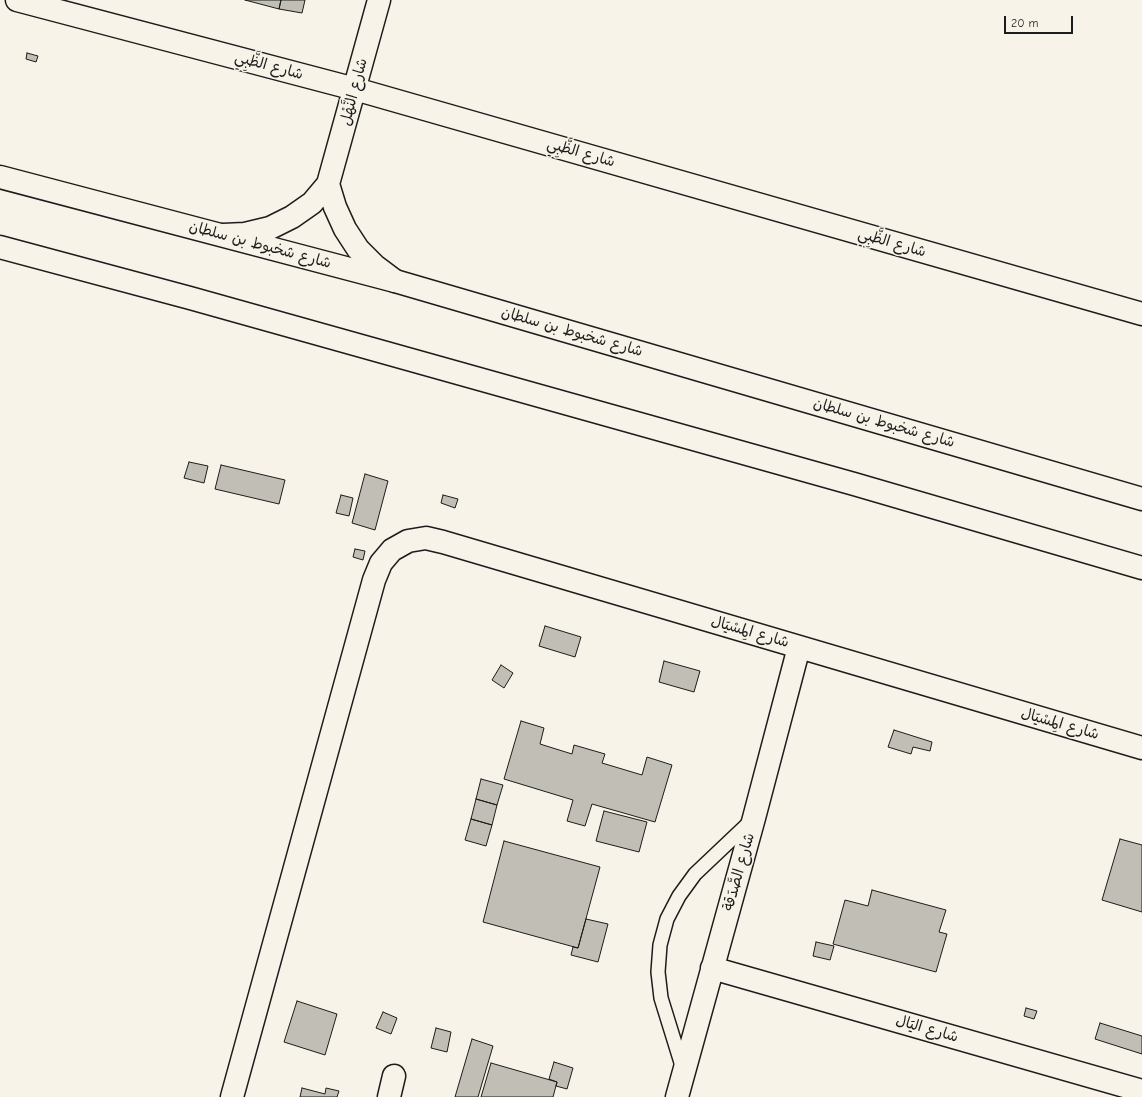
<!DOCTYPE html>
<html>
<head>
<meta charset="utf-8">
<style>
  body { margin:0 }
  #map { position:relative; width:1142px; height:1097px; overflow:hidden; background:#f7f3e8; font-family:"Comic Neue",sans-serif }
  canvas { display:block }
  .scale { position:absolute; left:1004px; top:16px; width:69px; height:18px; box-sizing:border-box; border:2px solid #1c1c1c; border-top:0; padding-left:5px; font-size:12px; line-height:14px; white-space:nowrap; color:#1c1c1c; -webkit-text-stroke:3px #f7f3e8; paint-order:stroke }
</style>
</head>
<body>
<div id="map">
<canvas width="1142" height="1097"></canvas>
<div class="scale">20 m</div>
</div>
<script>
const g = document.querySelector('canvas').getContext('2d');
g.lineJoin = 'round';
function fillPath(path, color) { g.fillStyle = color; g.fill(path, 'evenodd'); }
const shape = rows => new Path2D(rows.map(r => 'M' + r).join(''));
function strokePath(path, color, width, dash) { g.strokeStyle = color; g.lineWidth = width; g.lineCap = dash ? 'butt' : 'round'; g.setLineDash(dash || []); g.stroke(path); }
function write(font, color, halo, rows, align = 'center') {
  g.font = font + ' "Comic Neue","Playpen Sans Arabic",sans-serif'; g.lineWidth = 3; g.setLineDash([]); g.textBaseline = 'middle'; g.strokeStyle = halo; g.fillStyle = color; for (const [text, x, y, turn = 0] of rows) {
    g.save(); g.translate(x, y); g.rotate((+turn || 0) * Math.PI / 180); g.textAlign = isNaN(turn) ? turn : align; if (halo) g.strokeText(text, 0, 0); g.fillText(text, 0, 0); g.restore();
  }
}
const building = shape([
  [245,0,281,0,279,9,245,0],
  [281,0,305,0,302,13,279,9,281,0],
  [27,53,38,56,36,62,26,59,27,53],
  [189,462,208,466,204,483,184,478,189,462],
  [221,465,285,480,279,504,215,489,221,465],
  [365,474,388,481,375,530,352,523,365,474],
  [341,495,353,498,349,516,336,513,341,495],
  [443,495,458,499,455,508,441,503,443,495],
  [355,549,365,551,363,560,353,557,355,549],
  [545,626,581,637,575,657,539,646,545,626],
  [664,661,700,671,694,692,659,682,664,661],
  [501,665,513,673,504,688,492,680,501,665],
  [521,721,544,728,540,744,572,754,574,745,605,754,602,763,642,775,647,757,672,765,655,822,592,804,585,826,567,821,573,800,504,779,521,721],
  [894,730,932,742,930,751,913,747,911,754,888,747,894,730],
  [481,779,503,785,497,805,476,799,481,779],
  [476,799,497,805,492,825,471,819,476,799],
  [604,811,647,822,639,852,596,841,604,811],
  [471,819,492,825,486,846,465,840,471,819],
  [1120,839,1142,845,1142,912,1102,900,1120,839],
  [504,841,600,867,578,948,483,922,504,841],
  [872,890,946,910,939,932,947,934,936,972,833,944,845,900,868,906,872,890],
  [586,919,608,924,598,962,571,955,573,947,578,948,586,919],
  [816,942,834,946,830,960,813,956,816,942],
  [297,1001,337,1014,325,1055,284,1042,297,1001],
  [1026,1008,1037,1011,1034,1019,1024,1016,1026,1008],
  [383,1012,397,1018,391,1034,376,1028,383,1012],
  [1100,1023,1142,1036,1142,1054,1095,1039,1100,1023],
  [436,1028,451,1032,447,1052,431,1048,436,1028],
  [472,1039,493,1046,478,1097,455,1097,472,1039],
  [554,1062,573,1068,567,1089,556,1086,557,1082,549,1079,554,1062],
  [491,1063,557,1082,553,1097,481,1097,491,1063],
  [302,1088,325,1094,326,1088,339,1091,337,1097,300,1097,302,1088]
]);
fillPath(building, '#c0beb5');
strokePath(building, '#1c1c1c', 1);
const service = shape([
  [683,1069,661,998,658,972,660,945,667,919,679,896,695,874,752,820]
]);
const minor = shape([
  [17,0,355,89,1142,314],
  [328,184,335,207,345,229,358,249,375,266,395,281],
  [223,235,245,234,270,228,292,217,312,203,328,184,379,0],
  [712,968,1142,1091],
  [232,1097,374,580,381,563,392,550,408,541,426,538,443,542,1142,748],
  [389,1097,394,1076],
  [677,1097,754,818,799,647]
]);
const primary = shape([
  [0,177,395,281,1142,499],
  [0,247,190,298,854,484,1142,568]
]);
strokePath(service, '#1c1c1c', 16);
strokePath(minor, '#1c1c1c', 25);
strokePath(primary, '#1c1c1c', 25);
strokePath(service, '#f7f3e8', 13);
strokePath(minor, '#f7f3e8', 22);
strokePath(primary, '#f7f3e8', 22);
write('15px', '#1c1c1c', '#f7f3e8', [
  ["شارع الظَّبِي",269,66,15],
  ["شارع النَّهْل",354,92,-75],
  ["شارع الظَّبِي",581,153,16],
  ["شارع الظَّبِي",892,243,16],
  ["شارع شخبوط بن سلطان",260,245,15],
  ["شارع شخبوط بن سلطان",572,332,16],
  ["شارع شخبوط بن سلطان",884,423,16],
  ["شارع المِسْيَال",750,632,16],
  ["شارع المِسْيَال",1060,724,16],
  ["شارع الصَّدَقة",739,872,-74],
  ["شارع اليَال",927,1029,16]
]);
</script>
</body>
</html>
